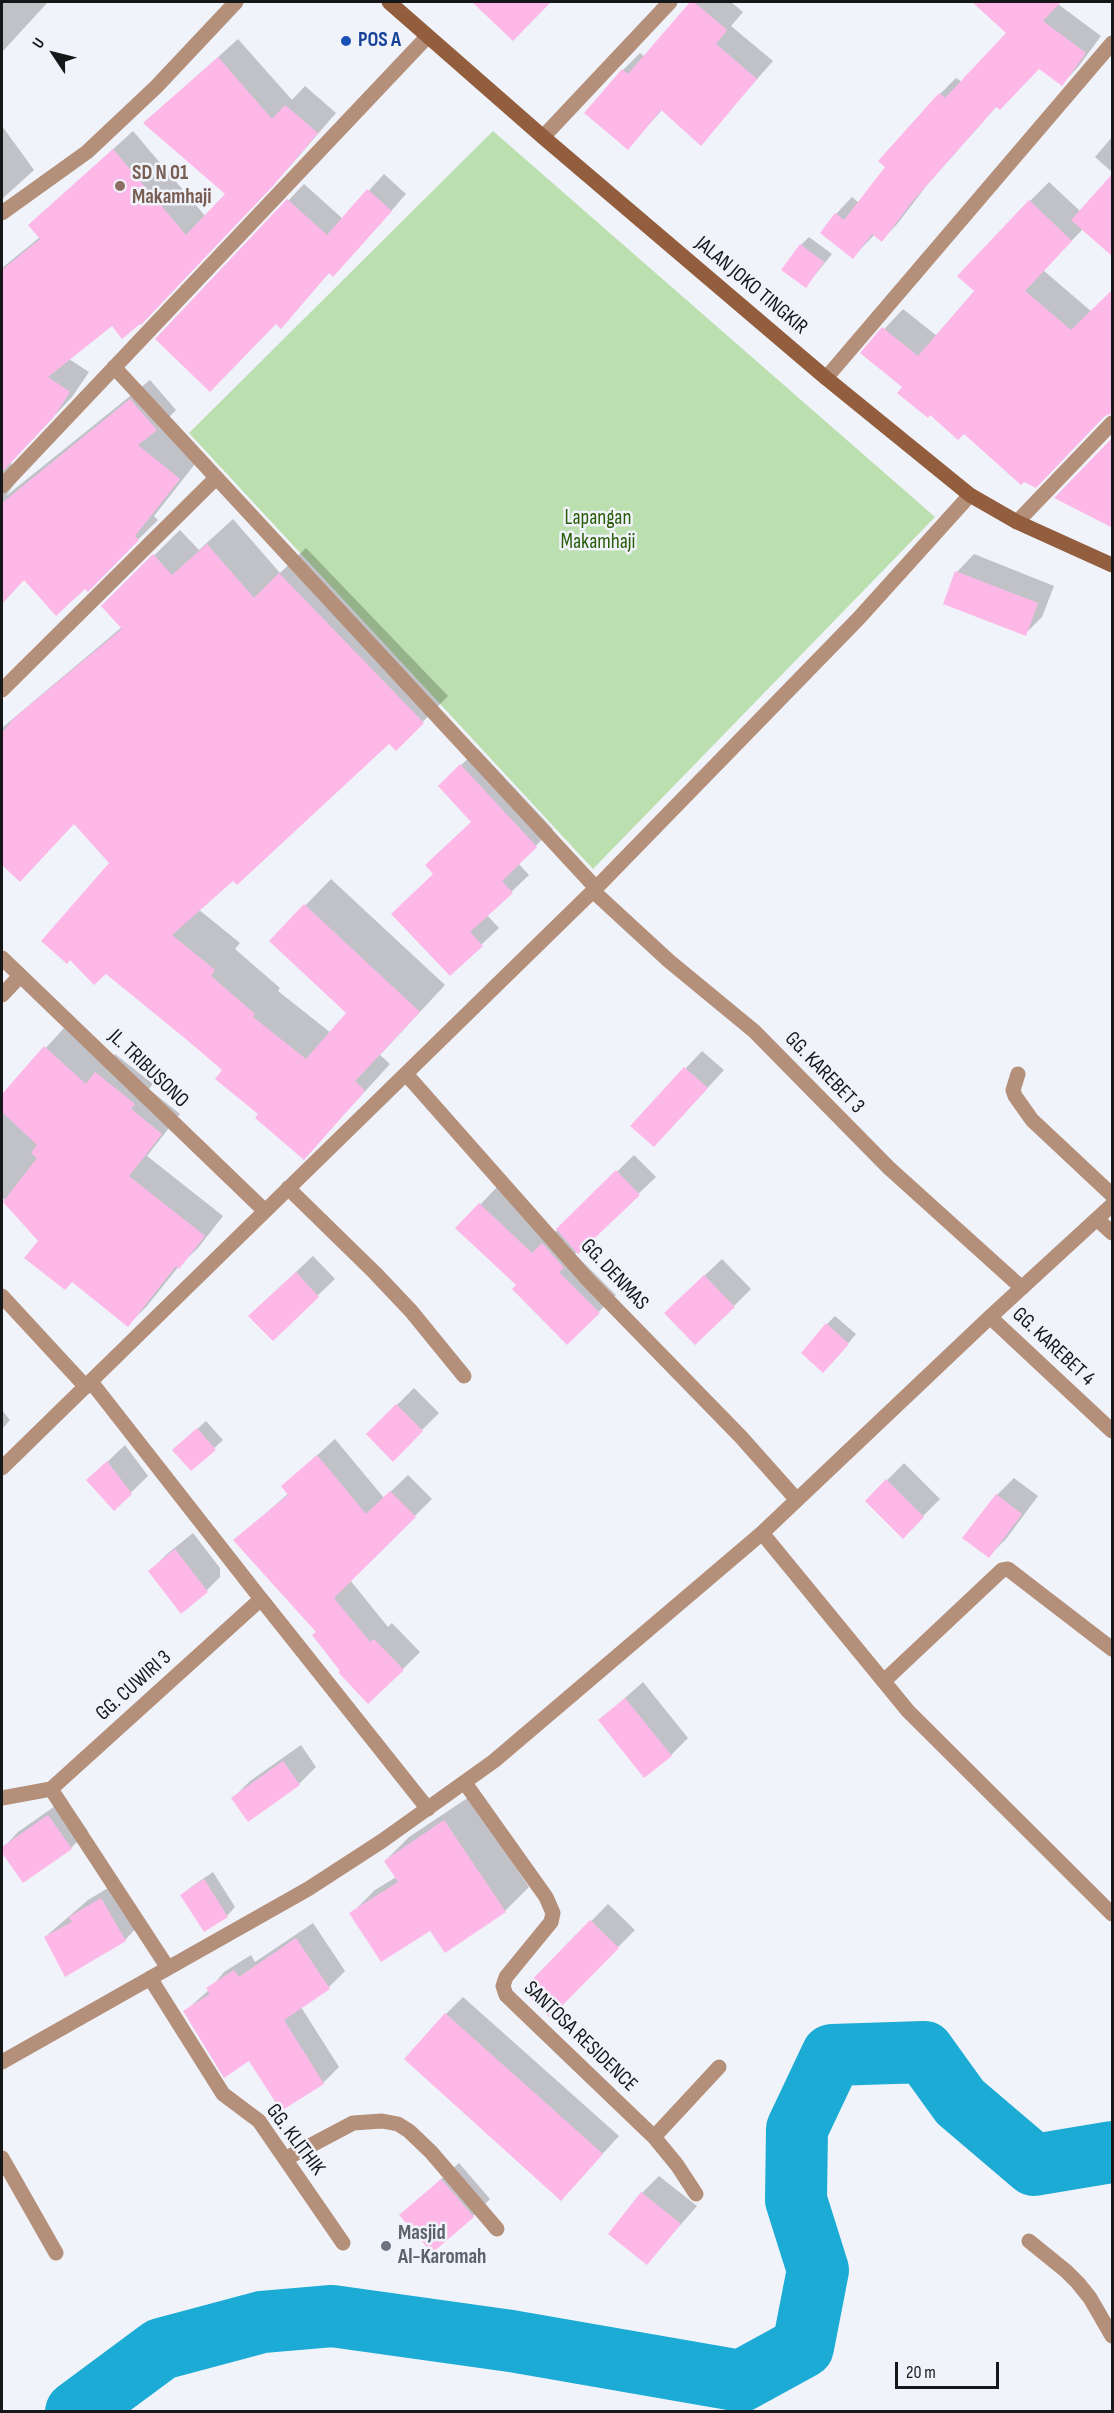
<!DOCTYPE html>
<html>
<head>
<meta charset="utf-8">
<style>
  body { margin:0 }
  #map { position:relative; width:1114px; height:2413px; overflow:hidden; background:#f1f3fb; font-family:"Sofia Sans Condensed",sans-serif }
  canvas { display:block }
  .frame { position:absolute; inset:0; border:3px solid #161719; pointer-events:none }
  .north { position:absolute; left:24px; top:24px; width:60px; height:60px; -webkit-text-stroke:4px #f1f3fb; paint-order:stroke; rotate:305deg; font-size:16px; font-weight:700; line-height:24px; text-align:center; color:#161719 }
  .north::after { content:''; display:block; margin:auto; width:21px; height:27px; background:#161719; clip-path:polygon(50% 0,100% 100%,50% 72%,0 100%) }
  .scale { position:absolute; left:895px; top:2362px; width:104px; height:27px; box-sizing:border-box; border:3px solid #161719; border-top:0; padding-left:8px; font-size:18px; line-height:21px; white-space:nowrap; color:#161719; -webkit-text-stroke:4px #f1f3fb; paint-order:stroke }
</style>
</head>
<body>
<div id="map">
<canvas width="1114" height="2413"></canvas>
<div class="frame"></div>
<div class="north">U</div>
<div class="scale">20 m</div>
</div>
<script>
const g = document.querySelector('canvas').getContext('2d');
g.lineJoin = 'round';
function fillPath(path, color) { g.fillStyle = color; g.fill(path, 'evenodd'); }
const shape = rows => new Path2D(rows.map(r => 'M' + r).join(''));
function strokePath(path, color, width, dash) { g.strokeStyle = color; g.lineWidth = width; g.lineCap = dash ? 'butt' : 'round'; g.setLineDash(dash || []); g.stroke(path); }
function write(font, color, halo, rows, align = 'center') {
  g.font = font + ' "Sofia Sans Condensed",sans-serif'; g.lineWidth = 5; g.setLineDash([]); g.textBaseline = 'middle'; g.strokeStyle = halo; g.fillStyle = color; for (const [text, x, y, turn = 0] of rows) {
    g.save(); g.translate(x, y); g.rotate((+turn || 0) * Math.PI / 180); g.textAlign = isNaN(turn) ? turn : align; if (halo) g.strokeText(text, 0, 0); g.fillText(text, 0, 0); g.restore();
  }
}
fillPath(shape([
  [493,131,935,517,593,869,189,433]
]), '#bbdfae');
fillPath(shape([
  [2,2,48,2,3,51,2,50],
  [474,2,550,2,513,39],
  [692,2,731,2,743,12,731,26,773,61,701,143,662,110,628,148,623,70,640,53,645,57],
  [974,2,1061,2,1058,4,1101,36,1078,67,1062,84,1039,67,997,106,927,185,898,223,882,240,875,234,853,257,822,233,836,214,852,197,859,203,887,167,880,160,940,94,956,78,962,82,1009,33],
  [238,39,292,100,305,86,336,113,292,164,160,304,112,324,69,359,89,372,72,397,11,462,14,473,20,476,6,496,150,380,176,410,159,427,199,459,154,516,158,520,88,589,25,578,2,598,2,268,40,237,30,225,133,131,206,217,228,194,145,123],
  [2,126,34,170,2,199],
  [1112,137,1112,172,1095,157],
  [384,174,406,194,349,259,333,275,330,272,281,326,276,322,157,339,304,184,343,219],
  [1049,182,1080,211,1083,229,1043,270,1092,312,964,432,863,352,903,309,937,336,976,291,1030,201],
  [809,237,832,254,806,286,801,245],
  [233,519,280,573,306,548,448,696,396,749,389,742,198,909,240,943,235,949,280,988,278,991,331,1033,348,1013,271,941,331,879,445,985,380,1055,390,1064,304,1158,260,1114,224,1070,111,863,75,822,20,880,2,863,2,728,122,627,103,606,180,530,199,550],
  [974,554,1054,586,1042,617,1025,634,945,603,957,572],
  [478,749,553,829,518,863,529,875,487,915,499,928,450,974,435,874,473,821,457,769],
  [64,1028,104,1065,115,1054,153,1084,149,1089,180,1114,147,1156,223,1216,198,1248,179,1266,147,1306,128,1325,40,1241,2,1197,2,1096],
  [702,1051,724,1070,671,1128,632,1126],
  [634,1155,656,1177,575,1254,616,1295,567,1343,518,1285,458,1228,497,1187,550,1237],
  [313,1256,335,1279,273,1338,267,1299],
  [722,1259,751,1289,734,1306,683,1296],
  [835,1316,856,1334,832,1363,827,1324],
  [414,1388,439,1413,393,1459,368,1434],
  [2,1410,10,1420,2,1429],
  [206,1421,223,1440,192,1469,183,1442],
  [335,1439,384,1498,408,1475,432,1499,350,1580,388,1627,392,1623,420,1652,403,1669,342,1671,318,1632,235,1540,289,1493,283,1486],
  [125,1445,148,1476,114,1509,105,1464],
  [904,1463,940,1499,903,1536,867,1501],
  [1014,1478,1038,1496,1006,1539,989,1556,964,1538,997,1495],
  [193,1533,220,1568,220,1577,202,1595,150,1571,167,1554],
  [643,1682,688,1738,671,1755,600,1720],
  [301,1745,316,1767,299,1784,248,1820,233,1798,250,1781],
  [469,1797,529,1887,505,1911,430,1928,351,1914,375,1890,396,1877,385,1861,409,1837],
  [65,1799,88,1831,71,1848,23,1881,2,1849,18,1832],
  [213,1872,235,1907,227,1916,182,1895,191,1887],
  [118,1882,142,1922,125,1940,45,1937,88,1900],
  [608,1904,635,1930,550,2016,524,1990],
  [313,1923,345,1971,329,1987,301,2007,339,2067,323,2083,250,2059,184,2012,209,1990,224,1972,251,1955,255,1962],
  [463,1997,619,2136,561,2199,446,2014],
  [459,2163,490,2199,473,2216,401,2216],
  [659,2176,697,2206,647,2263,642,2193]
]), '#0003');
strokePath(shape([
  [76,2412,161,2349,262,2322,332,2316,511,2341,741,2381,803,2347,818,2270,796,2200,797,2129,832,2055,924,2052,960,2102,1034,2165,1112,2152]
]), '#1cabd4', 62);
fillPath(shape([
  [472,2,551,2,513,41],
  [690,2,694,2,727,30,716,44,757,79,701,146,661,110,628,150,584,113,622,69,628,74],
  [972,2,1061,2,1043,21,1086,53,1062,86,1039,69,1000,110,996,107,911,203,882,242,872,234,853,259,820,233,835,213,844,220,885,167,878,161,939,93,945,98,1006,33],
  [218,57,272,119,285,105,318,133,273,186,141,325,140,324,122,339,112,326,48,377,70,392,53,418,2,472,2,270,40,239,28,225,113,149,186,235,225,194,143,123],
  [1113,173,1113,257,1071,220],
  [367,189,392,211,333,277,329,273,281,329,276,324,210,392,155,339,287,199,327,235],
  [1029,200,1072,241,1025,291,1071,330,1113,289,1113,413,1105,416,1036,488,1024,482,1021,485,964,434,958,440,930,415,928,418,897,393,902,387,860,353,882,327,918,356,974,291,957,276],
  [800,244,824,262,806,288,781,270],
  [130,399,157,430,138,445,180,479,135,536,139,540,88,592,85,589,56,616,24,580,2,604,2,503],
  [1113,437,1113,528,1054,498],
  [207,544,254,598,279,573,424,723,396,751,389,744,237,885,233,881,172,935,215,970,211,976,255,1014,253,1017,306,1059,346,1013,269,941,304,904,420,1012,355,1081,365,1091,304,1160,255,1118,258,1114,215,1079,222,1070,187,1040,106,974,94,985,70,960,67,964,41,941,109,863,74,824,20,882,2,865,2,733,14,718,122,629,101,606,153,554,172,575],
  [955,571,1038,603,1026,636,943,604],
  [460,764,537,847,502,881,513,893,470,932,483,946,450,976,391,914,433,874,425,865,471,822,438,786],
  [44,1046,86,1084,95,1072,135,1104,131,1109,162,1134,129,1176,205,1236,179,1269,176,1266,128,1327,72,1282,65,1290,24,1258,38,1241,3,1202,37,1158,31,1153,37,1145,2,1112,2,1094],
  [684,1067,708,1088,654,1147,630,1126],
  [616,1170,640,1195,578,1254,556,1229],
  [479,1203,532,1253,542,1243,564,1268,559,1272,600,1313,567,1345,512,1289,516,1285,455,1228],
  [296,1272,319,1297,273,1341,248,1316],
  [704,1275,735,1307,695,1345,664,1313],
  [826,1323,849,1344,823,1373,801,1353],
  [396,1404,423,1431,393,1462,366,1434],
  [197,1428,216,1450,191,1471,172,1450],
  [317,1455,366,1514,390,1491,416,1517,334,1598,370,1642,374,1639,404,1670,368,1704,338,1672,340,1671,312,1635,316,1632,233,1540,288,1495,281,1486],
  [107,1461,132,1494,114,1511,86,1480],
  [886,1479,924,1517,903,1539,865,1501],
  [996,1494,1022,1514,989,1558,962,1538],
  [175,1549,208,1592,181,1614,148,1571],
  [625,1698,672,1756,644,1778,598,1720],
  [283,1761,300,1785,248,1822,231,1798],
  [48,1815,72,1849,23,1883,2,1853,2,1847],
  [444,1820,506,1912,445,1953,430,1931,381,1962,349,1913,398,1882,384,1861],
  [204,1879,228,1917,204,1932,180,1895],
  [101,1898,126,1941,65,1977,44,1937,72,1922,69,1917],
  [590,1920,619,1948,550,2018,522,1990],
  [296,1938,330,1989,284,2020,324,2084,281,2111,249,2061,224,2078,183,2011,210,1994,206,1988,234,1970,239,1977],
  [445,2013,603,2154,561,2201,404,2059],
  [441,2179,474,2217,432,2253,399,2215],
  [641,2192,681,2224,647,2265,608,2234]
]), '#fdb8e8');
strokePath(shape([
  [543,137,670,2],
  [2,213,87,152,156,87,236,2],
  [114,367,596,888],
  [826,378,1112,43],
  [2,486,427,37],
  [1017,522,1112,423],
  [2,690,216,478],
  [593,891,669,961,754,1031,889,1168,1022,1288],
  [2,958,265,1211],
  [2,995,20,976],
  [406,1074,588,1280,741,1437,797,1500],
  [1018,1074,1013,1090,1015,1096,1032,1120,1112,1195],
  [288,1188,375,1273,411,1311,464,1376],
  [1097,1219,1112,1233],
  [2,1296,86,1387],
  [990,1317,1112,1431],
  [92,1383,261,1599],
  [2,1468,596,888,859,618,970,495],
  [762,1533,908,1711,1112,1914],
  [884,1681,1002,1570,1008,1569,1112,1649],
  [465,1783,546,1897,553,1913,551,1922,506,1977,503,1986,506,1995,654,2137,677,2165,696,2194],
  [51,1789,168,1968],
  [2,1798,51,1789,261,1599,428,1809],
  [150,1978,223,2094,259,2121,343,2243],
  [2,2062,308,1889,382,1841,494,1761,762,1533,990,1317,1112,1205],
  [654,2137,719,2067],
  [2,2158,56,2253],
  [285,2159,353,2123,382,2121,398,2124,409,2131,431,2152,497,2229],
  [1029,2241,1066,2271,1078,2283,1090,2298,1112,2336]
]), '#b48f79', 15);
strokePath(shape([
  [389,2,543,137,826,378,970,495,1017,522,1112,565]
]), '#935e3d', 15);
for (const [x, y, r, color] of [
  [346,41,6,"#1a4fb4"],
  [120,186,6,"#8d6e63"],
  [386,2246,6,"#6b7280"]
]) { const dot = new Path2D(); dot.arc(x, y, r, 0, 2 * Math.PI); g.fillStyle = color; g.fill(dot); strokePath(dot, '#f1f3fb', 2); }
write('bold 21px', '#164399', '#f1f3fb', [
  ["POS A",358,41]
], 'left');
write('bold 21px', '#785e54', '#f1f3fb', [
  ["SD N 01",132,174],
  ["Makamhaji",132,198]
], 'left');
write('21px', '#161719', '#f1f3fb', [
  ["JALAN JOKO TINGKIR",751,286,40],
  ["JL. TRIBUSONO",148,1069,44],
  ["GG. KAREBET 3",824,1073,46],
  ["GG. DENMAS",614,1275,47],
  ["GG. KAREBET 4",1053,1347,43],
  ["GG. CUWIRI 3",134,1686,-42],
  ["SANTOSA RESIDENCE",580,2037,44],
  ["GG. KLITHIK",295,2140,53]
]);
write('21px', '#295d0a', '#f1f3fb', [
  ["Lapangan",598,519],
  ["Makamhaji",598,543]
]);
write('bold 21px', '#5b616d', '#f1f3fb', [
  ["Masjid",398,2234],
  ["Al-Karomah",398,2258]
], 'left');
</script>
</body>
</html>
